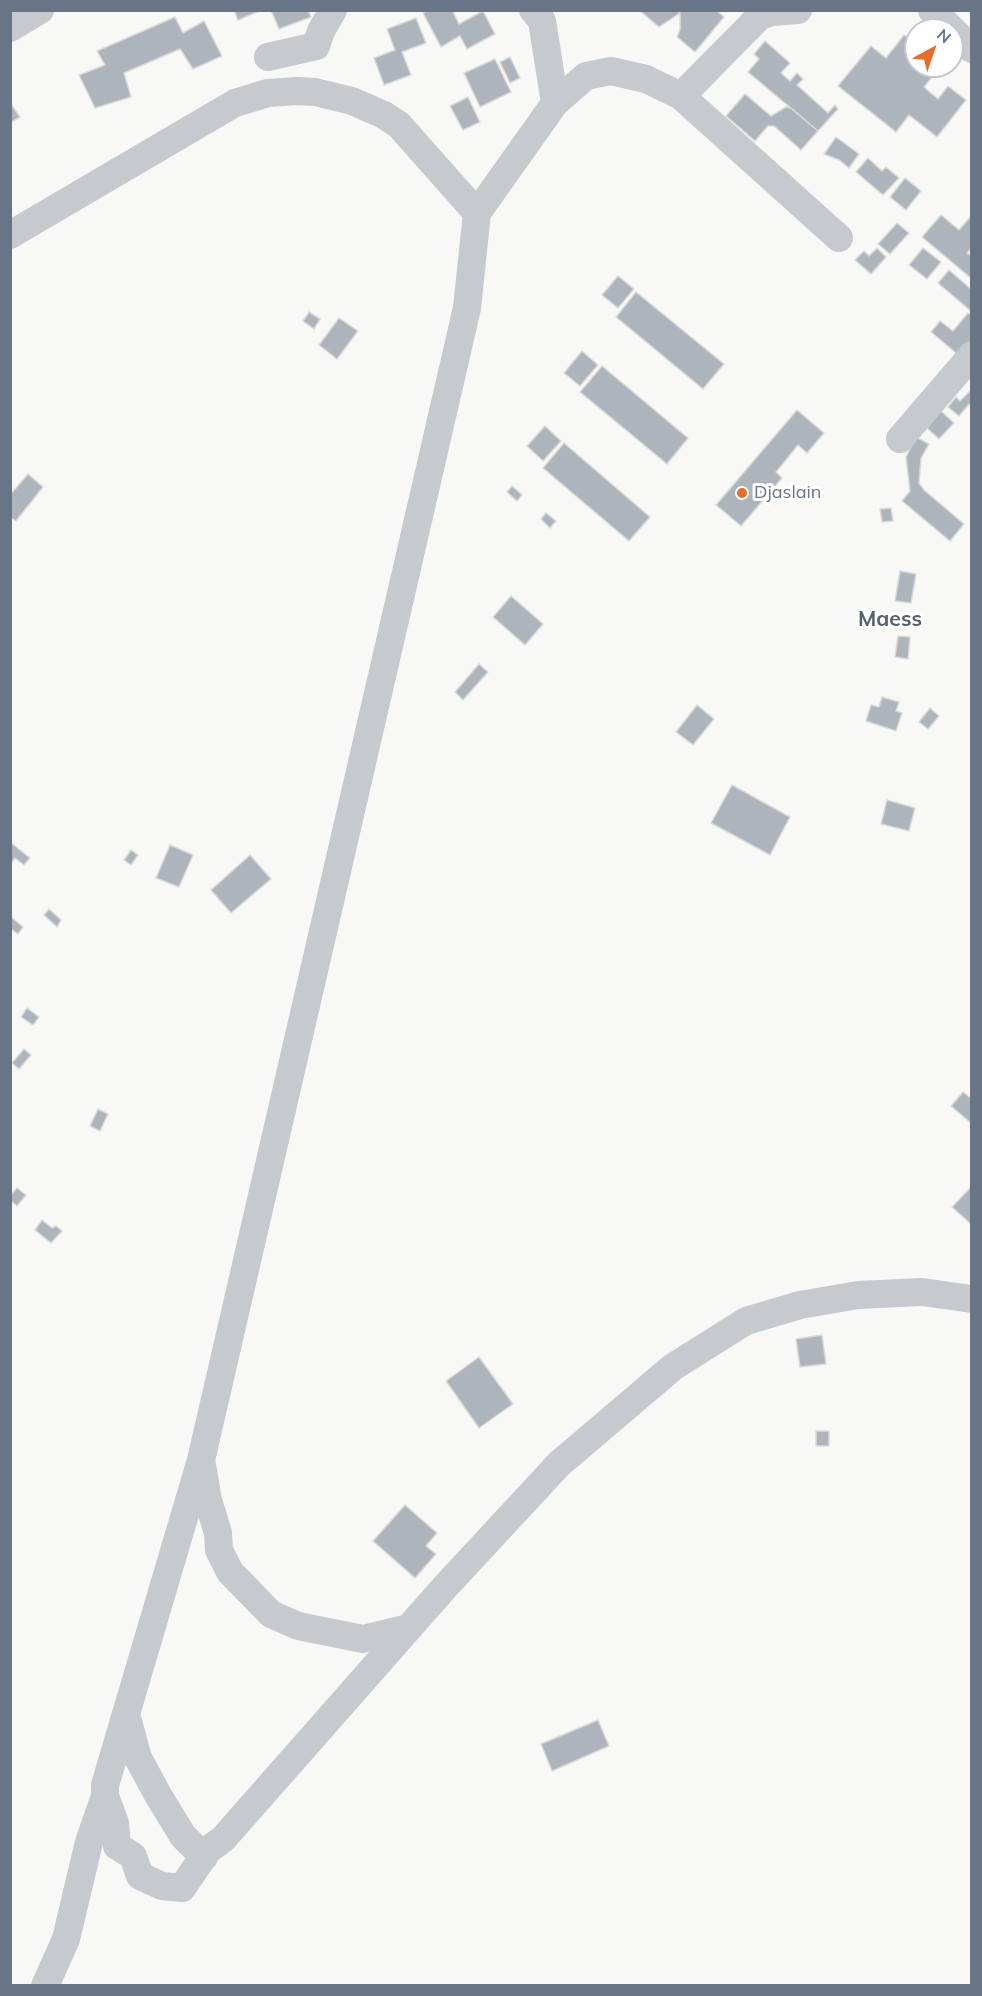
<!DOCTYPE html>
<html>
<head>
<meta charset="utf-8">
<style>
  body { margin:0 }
  #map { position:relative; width:982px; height:1996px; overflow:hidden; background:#f8f9f6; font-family:Mulish,sans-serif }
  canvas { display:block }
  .frame { position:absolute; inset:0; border:12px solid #687587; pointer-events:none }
  .north { position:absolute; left:904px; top:18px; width:60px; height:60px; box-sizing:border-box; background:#fff; border:2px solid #c3c8cf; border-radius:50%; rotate:40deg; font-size:16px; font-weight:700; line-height:24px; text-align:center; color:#687587 }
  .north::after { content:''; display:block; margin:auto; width:21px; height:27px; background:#e46f2b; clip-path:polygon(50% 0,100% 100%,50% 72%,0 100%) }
</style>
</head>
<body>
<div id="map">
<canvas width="982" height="1996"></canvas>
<div class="frame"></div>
<div class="north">N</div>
</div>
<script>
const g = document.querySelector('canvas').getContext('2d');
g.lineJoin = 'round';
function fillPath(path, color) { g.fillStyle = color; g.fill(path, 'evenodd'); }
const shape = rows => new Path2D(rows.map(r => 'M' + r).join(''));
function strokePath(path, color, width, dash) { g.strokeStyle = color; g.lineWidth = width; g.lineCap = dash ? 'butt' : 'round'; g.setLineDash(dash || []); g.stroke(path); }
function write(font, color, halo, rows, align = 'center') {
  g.font = font + ' Mulish,sans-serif'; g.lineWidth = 6; g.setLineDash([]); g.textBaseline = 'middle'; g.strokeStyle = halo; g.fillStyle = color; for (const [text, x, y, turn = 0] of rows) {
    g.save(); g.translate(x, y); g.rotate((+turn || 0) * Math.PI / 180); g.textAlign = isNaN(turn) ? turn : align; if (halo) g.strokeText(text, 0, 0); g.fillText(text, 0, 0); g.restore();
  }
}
const building = shape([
  [234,10,262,10,238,20,234,10],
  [271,10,308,10,311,17,279,29,271,10],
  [429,10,452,10,459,24,483,11,495,34,467,49,460,36,441,47,423,13,429,10],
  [639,10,676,10,680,13,659,27,639,10],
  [676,10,716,10,724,17,695,52,677,37,680,30,680,13,676,10],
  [175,17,183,33,204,21,222,56,193,69,180,49,124,73,131,97,95,108,79,75,105,65,97,51,175,17],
  [416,18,426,43,402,52,411,75,384,85,374,58,395,50,387,29,416,18],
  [904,35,916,44,916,66,941,66,924,87,938,99,948,86,966,100,937,137,909,115,896,132,838,86,871,46,886,58,904,35],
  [765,41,790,63,781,73,790,81,797,73,803,79,797,85,828,113,835,105,838,109,818,131,748,72,759,59,754,54,765,41],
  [510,57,520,78,510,83,500,62,510,57],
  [495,59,511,92,480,107,464,73,495,59],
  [745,94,771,116,786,107,791,108,818,131,801,150,774,126,768,126,755,141,726,116,745,94],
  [468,97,480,122,463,130,450,106,468,97],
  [10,103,20,117,10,123,10,103],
  [836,137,859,154,849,168,839,160,824,154,836,137],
  [868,158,882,171,886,167,899,178,883,195,856,172,868,158],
  [905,178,921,191,906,210,890,197,905,178],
  [941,215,959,230,972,215,972,247,967,253,972,256,972,279,922,237,941,215],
  [897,223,909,233,890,254,878,244,897,223],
  [877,248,886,257,871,274,855,260,864,251,869,256,877,248],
  [923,248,941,262,927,279,909,265,923,248],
  [949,270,972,290,972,312,938,283,949,270],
  [618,276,634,289,618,308,602,295,618,276],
  [636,292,724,364,703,389,616,317,636,292],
  [309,312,320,319,314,329,303,321,309,312],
  [968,313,972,316,972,347,962,358,931,332,940,321,953,331,968,313],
  [339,318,358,331,337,359,319,345,339,318],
  [582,351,598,365,580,386,564,373,582,351],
  [602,366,688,438,667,464,580,392,602,366],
  [972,389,972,407,969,404,959,416,948,407,956,397,960,401,972,389],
  [797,410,824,433,807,453,798,445,776,472,782,478,741,526,716,505,797,410],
  [941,411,954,423,939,439,927,428,941,411],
  [545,426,561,441,543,461,527,446,545,426],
  [916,437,929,444,921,458,919,483,924,490,964,524,950,541,902,501,910,491,906,457,916,437],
  [564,443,650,517,629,541,543,468,564,443],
  [28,474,43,487,16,521,10,517,10,495,28,474],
  [512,486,522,495,517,501,507,492,512,486],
  [891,508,893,521,882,522,880,509,891,508],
  [546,513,556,521,550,528,541,519,546,513],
  [900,571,916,574,911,603,895,601,900,571],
  [511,596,543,624,525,645,493,617,511,596],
  [898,636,910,637,908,659,895,657,898,636],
  [479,664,488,672,463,700,455,692,479,664],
  [882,697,899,702,896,711,902,713,896,731,866,721,871,705,879,707,882,697],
  [697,705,714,719,693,745,676,732,697,705],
  [930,708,939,716,928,729,919,722,930,708],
  [732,785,790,817,770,855,711,823,732,785],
  [887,800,915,808,909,831,881,824,887,800],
  [10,842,30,858,24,865,15,858,10,864,10,842],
  [170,845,193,855,179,887,156,878,170,845],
  [131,850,138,855,131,865,124,860,131,850],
  [250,855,271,879,231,913,211,890,250,855],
  [49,909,61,920,57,927,44,915,49,909],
  [11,917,23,927,18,934,10,928,11,917],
  [27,1008,39,1017,33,1025,21,1017,27,1008],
  [24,1049,31,1055,19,1069,12,1063,24,1049],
  [963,1092,972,1099,972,1124,951,1106,963,1092],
  [98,1109,108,1114,100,1131,90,1126,98,1109],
  [972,1186,972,1225,952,1207,972,1186],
  [17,1188,26,1195,17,1206,10,1200,10,1196,17,1188],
  [42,1220,52,1228,56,1226,62,1231,51,1243,35,1230,42,1220],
  [822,1335,826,1364,800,1367,796,1339,822,1335],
  [479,1357,513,1404,479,1428,446,1381,479,1357],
  [816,1431,829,1431,829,1446,816,1446,816,1431],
  [405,1505,437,1533,426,1546,436,1554,415,1578,373,1541,405,1505],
  [598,1720,609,1746,552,1771,541,1744,598,1720]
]);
fillPath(building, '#adb4bb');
strokePath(building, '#dadbd8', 1.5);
strokePath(shape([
  [533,10,542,21,555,103],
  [932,10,972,49],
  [10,28,40,10],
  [268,57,316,46,321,31,333,10],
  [681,96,760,16,772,12,798,10],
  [10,235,235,103,268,93,297,91,315,92,352,101,384,115,399,125,477,213],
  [839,238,681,96,646,79,611,71,586,76,555,103,477,213,467,308,201,1460,105,1785,105,1796,115,1823,117,1846,133,1856,140,1876,162,1886,182,1888,208,1850,223,1839,444,1588,559,1464,673,1367,746,1321,800,1305,858,1295,922,1292,972,1299],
  [900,439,972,355],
  [202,1465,208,1500,218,1533,219,1550,230,1572,271,1614,298,1626,363,1639,408,1628],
  [126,1714,138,1758,158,1795,183,1836,204,1857],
  [45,1986,66,1939,89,1842,105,1796]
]), '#c6c9cd', 28);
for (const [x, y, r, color] of [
  [742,493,6,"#e46f2b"]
]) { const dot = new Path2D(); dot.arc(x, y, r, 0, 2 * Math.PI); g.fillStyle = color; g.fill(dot); strokePath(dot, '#fff', 2); }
write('18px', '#687587', '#fff', [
  ["Djaslain",754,493]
], 'left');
write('bold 21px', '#565f6c', '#fff', [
  ["Maess",890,620]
]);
</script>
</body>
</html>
